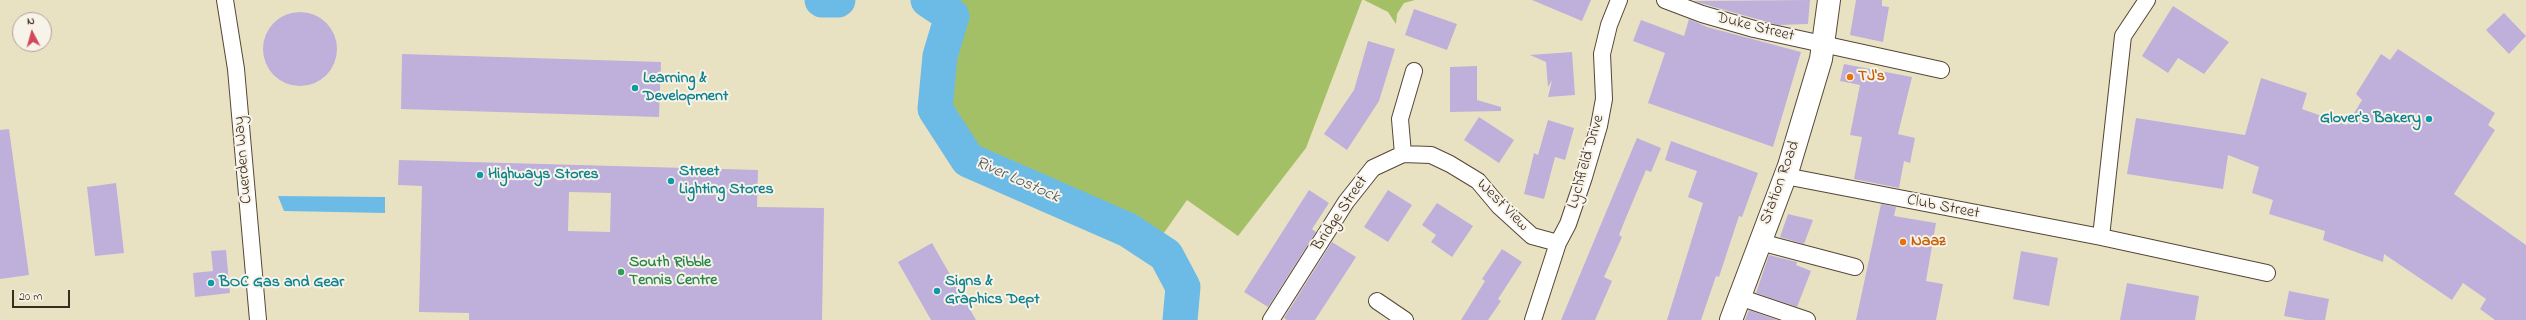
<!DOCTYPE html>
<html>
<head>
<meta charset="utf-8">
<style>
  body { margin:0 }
  #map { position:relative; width:2526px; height:320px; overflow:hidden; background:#e9e2c2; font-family:"Indie Flower",sans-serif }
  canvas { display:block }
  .north { position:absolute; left:12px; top:12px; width:40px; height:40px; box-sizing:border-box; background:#f7f3e8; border:1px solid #aca397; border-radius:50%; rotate:354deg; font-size:11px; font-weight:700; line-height:16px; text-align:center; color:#3b2a1e }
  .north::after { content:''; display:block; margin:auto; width:14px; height:18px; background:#d1495b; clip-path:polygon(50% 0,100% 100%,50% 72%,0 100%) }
  .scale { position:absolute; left:12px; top:290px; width:58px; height:18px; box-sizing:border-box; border:2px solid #3b2a1e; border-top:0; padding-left:5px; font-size:12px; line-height:14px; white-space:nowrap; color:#3b2a1e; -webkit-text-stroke:3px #f7f3e8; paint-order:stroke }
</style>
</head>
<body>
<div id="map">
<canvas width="2526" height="320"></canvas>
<div class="north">N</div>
<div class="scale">20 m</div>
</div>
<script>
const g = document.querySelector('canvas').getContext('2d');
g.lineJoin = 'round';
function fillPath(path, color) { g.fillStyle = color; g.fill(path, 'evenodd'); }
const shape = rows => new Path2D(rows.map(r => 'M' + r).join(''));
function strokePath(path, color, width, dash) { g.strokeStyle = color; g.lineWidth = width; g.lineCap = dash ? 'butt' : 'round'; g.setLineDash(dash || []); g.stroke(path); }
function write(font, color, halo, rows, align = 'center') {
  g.font = font + ' "Indie Flower",sans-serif'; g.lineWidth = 4; g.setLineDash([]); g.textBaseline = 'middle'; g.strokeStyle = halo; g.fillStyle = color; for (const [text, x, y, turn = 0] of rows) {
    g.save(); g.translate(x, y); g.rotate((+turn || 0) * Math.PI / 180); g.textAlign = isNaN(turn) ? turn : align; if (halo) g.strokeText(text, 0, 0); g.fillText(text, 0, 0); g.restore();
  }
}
fillPath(shape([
  [928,0,1362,0,1306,148,1238,236,1187,200,1154,247,1128,230,968,160,935,109,952,16],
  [1364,0,1415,0,1404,3,1397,14,1396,24,1388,12]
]), '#a4c067');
fillPath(shape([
  [278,196,385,197,385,213,284,211]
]), '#6cbbe6');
strokePath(shape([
  [822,0,838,0],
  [928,0,952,16,940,56,935,109,968,160,1128,230,1166,255,1183,287,1180,320]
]), '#6cbbe6', 35);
fillPath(shape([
  [1532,0,1591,0,1582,21],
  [1810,0,1808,24,1778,25,1693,1],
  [1856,0,1882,0,1882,6,1889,7,1883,42,1850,35],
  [2173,6,2229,42,2204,74,2178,58,2168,73,2142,56],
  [1414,9,1457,24,1447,50,1405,35],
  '263 49a37 37 0 1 1 74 0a37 37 0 1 1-74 0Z',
  [2504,13,2526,36,2509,54,2486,30],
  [1689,19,1707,27,1801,52,1773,147,1648,103,1665,53,1633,41,1641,20,1684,36],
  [1368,41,1395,49,1379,101,1347,150,1324,134,1354,90],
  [2398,49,2495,113,2488,125,2495,130,2454,194,2526,245,2526,320,2495,320,2480,309,2486,299,2463,283,2452,300,2384,254,2383,262,2323,240,2325,231,2269,214,2273,200,2252,193,2259,167,2228,155,2223,189,2127,174,2136,118,2245,135,2261,78,2307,93,2302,109,2347,125,2362,100,2356,94,2381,54,2390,60],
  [1572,52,1575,95,1548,97,1552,80,1548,87,1546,62,1530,55],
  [402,54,661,62,659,117,401,109],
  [1844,64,1912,77,1898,134,1915,138,1910,163,1904,161,1899,188,1854,179,1862,137,1850,135,1860,85,1840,81],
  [1477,66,1477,100,1501,107,1501,111,1450,112,1450,67],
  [1479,117,1514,140,1499,163,1464,140],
  [1548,120,1574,128,1565,160,1555,157,1544,199,1524,194,1534,153,1538,155],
  [9,129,29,275,0,279,0,130],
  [1637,138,1661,148,1651,172,1646,170,1625,220,1619,235,1622,237,1604,277,1612,281,1595,320,1561,320],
  [1671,141,1758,173,1742,217,1739,216,1719,277,1716,276,1701,320,1667,320,1703,203,1688,197,1697,171,1665,160],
  [399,160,758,170,757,207,824,208,822,320,469,320,469,313,419,312,422,186,398,185],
  [569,192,611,193,610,232,568,231],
  [116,183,124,253,95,256,87,187],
  [1309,190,1329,203,1312,229,1316,232,1268,307,1244,292],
  [1388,190,1412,205,1388,242,1364,227],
  [1437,203,1473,226,1452,257,1431,242,1436,235,1422,225],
  [1881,204,1896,207,1894,216,1936,223,1926,281,1943,284,1936,320,1856,320],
  [1788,214,1813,220,1804,244,1780,237],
  [1332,242,1356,257,1315,320,1287,320,1284,318],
  [932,243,976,320,931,320,898,262],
  [1502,249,1522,262,1498,299,1501,301,1488,320,1461,320,1485,281,1482,279],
  [226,250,230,293,195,297,193,273,213,271,211,251],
  [2021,251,2058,258,2049,306,2013,299],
  [1769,255,1797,262,1796,265,1811,271,1797,307,1756,293],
  [2127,283,2199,296,2195,320,2120,320],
  [2289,291,2329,299,2325,320,2306,320,2284,316],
  [1749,310,1777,320,1745,320]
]), '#beb0db');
const minor = shape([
  [225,0,236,69,258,320],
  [1665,0,1702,14,1754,29,1941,70],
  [1403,154,1400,119,1414,71],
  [1785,176,2101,237,2267,273],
  [2101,237,2123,36,2147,0],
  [1760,242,1855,267],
  [1739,297,1807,320],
  [1377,301,1405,320],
  [1271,320,1346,202,1373,168,1403,154,1431,155,1450,164,1478,181,1499,206,1532,236,1558,243],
  [1533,320,1558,243,1568,224,1584,177,1599,126,1604,99,1602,54,1609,25,1619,0]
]);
const secondary = shape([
  [1731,320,1789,166,1821,59,1829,0]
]);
strokePath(minor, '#554637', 18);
strokePath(secondary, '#554637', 24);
strokePath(minor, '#fff', 16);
strokePath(secondary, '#fff', 22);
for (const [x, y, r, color] of [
  [1850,77,4,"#e8710a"],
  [635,88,4,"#0f9aa8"],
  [2429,119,4,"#0f9aa8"],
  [480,175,4,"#0f9aa8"],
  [671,181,4,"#0f9aa8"],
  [1903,242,4,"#e8710a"],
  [621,272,4,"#2e9e5b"],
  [211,283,4,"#0f9aa8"],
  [937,291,4,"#0f9aa8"]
]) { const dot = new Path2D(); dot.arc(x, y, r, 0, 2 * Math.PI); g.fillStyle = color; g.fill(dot); strokePath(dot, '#f7f3e8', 1.5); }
write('16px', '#3b2a1e', '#f7f3e8', [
  ["Duke Street",1755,28,14],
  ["Cuerden Way",244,160,-95],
  ["Lychfield Drive",1587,162,-74],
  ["Station Road",1781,183,-70],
  ["West View",1502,206,45],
  ["Club Street",1943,208,11],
  ["Bridge Street",1341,214,-56]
]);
write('bold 16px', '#c56008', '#f7f3e8', [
  ["TJ's",1858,77],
  ["Naaz",1911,242]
], 'left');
write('bold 16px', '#0d838f', '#f7f3e8', [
  ["Learning &",643,79],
  ["Development",643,97],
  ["Glover's Bakery",2421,119,"right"],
  ["Street",679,172],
  ["Lighting Stores",679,190],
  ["Highways Stores",488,175],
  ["Signs &",945,282],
  ["Graphics Dept",945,300],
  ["BOC Gas and Gear",219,283]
], 'left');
write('bold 16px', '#27864d', '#f7f3e8', [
  ["South Ribble",629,263],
  ["Tennis Centre",629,281]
], 'left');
write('italic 17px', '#4a565a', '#f7f3e8', [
  ["River Lostock",1017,181,24]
]);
</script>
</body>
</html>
